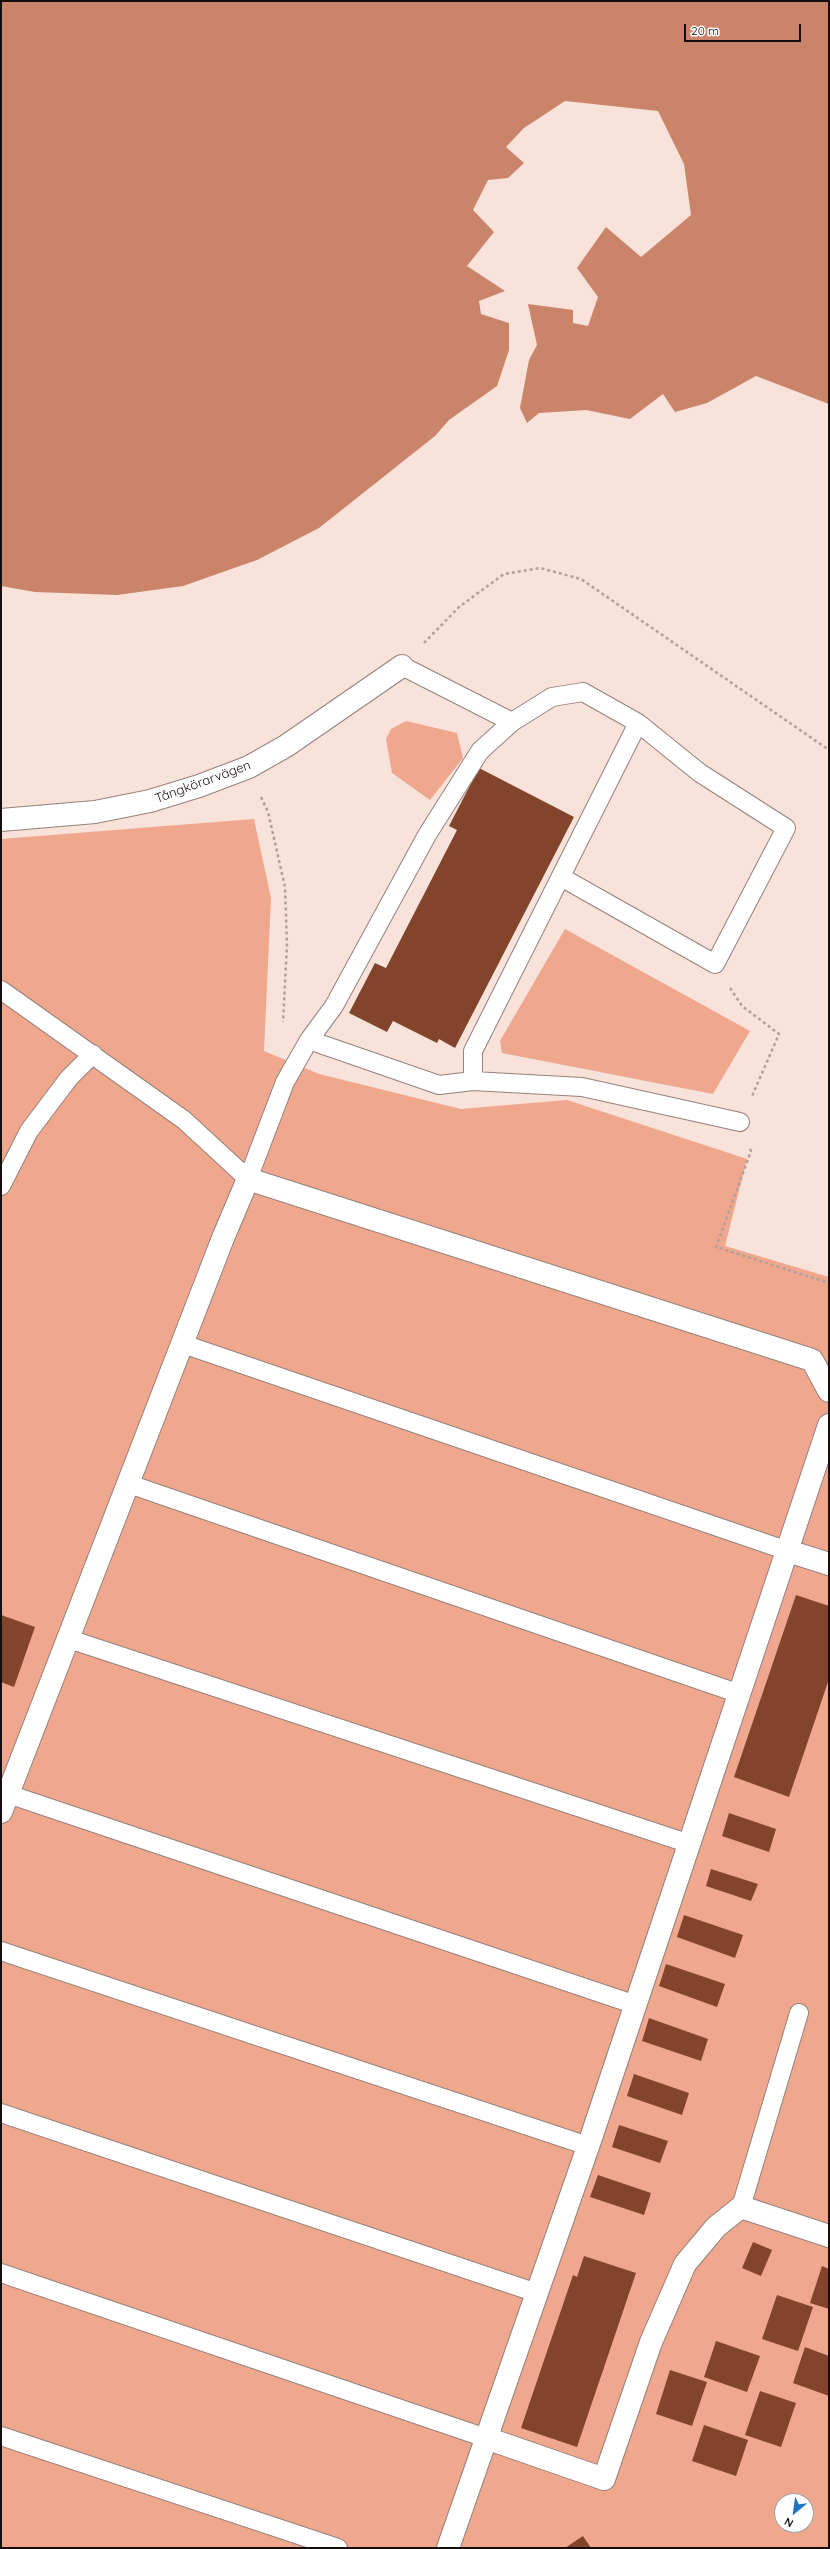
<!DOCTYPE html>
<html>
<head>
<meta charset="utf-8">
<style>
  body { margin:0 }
  #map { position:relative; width:830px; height:2549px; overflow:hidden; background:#f8e2da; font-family:Quicksand,sans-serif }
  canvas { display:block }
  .frame { position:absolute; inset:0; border:2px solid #160e0c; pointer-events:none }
  .north { position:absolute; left:774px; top:2493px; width:40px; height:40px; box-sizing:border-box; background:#fff; border:1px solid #a29f9e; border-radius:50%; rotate:209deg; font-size:11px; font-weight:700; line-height:16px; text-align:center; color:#160e0c }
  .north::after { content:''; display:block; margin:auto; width:14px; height:18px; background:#1f73c1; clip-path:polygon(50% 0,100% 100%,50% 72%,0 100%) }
  .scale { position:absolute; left:684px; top:24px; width:117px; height:18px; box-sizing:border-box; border:2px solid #160e0c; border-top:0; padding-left:5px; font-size:12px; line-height:14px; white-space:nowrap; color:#160e0c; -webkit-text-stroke:3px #fff; paint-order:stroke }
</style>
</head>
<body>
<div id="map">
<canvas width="830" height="2549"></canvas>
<div class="frame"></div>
<div class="north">N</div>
<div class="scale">20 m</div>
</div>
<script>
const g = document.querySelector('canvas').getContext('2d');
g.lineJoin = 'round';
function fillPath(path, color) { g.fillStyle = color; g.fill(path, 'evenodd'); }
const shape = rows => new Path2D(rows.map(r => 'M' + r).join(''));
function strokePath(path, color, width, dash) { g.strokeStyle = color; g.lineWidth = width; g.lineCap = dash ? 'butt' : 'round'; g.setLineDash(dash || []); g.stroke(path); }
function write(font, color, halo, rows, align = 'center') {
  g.font = font + ' Quicksand,sans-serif'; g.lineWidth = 4; g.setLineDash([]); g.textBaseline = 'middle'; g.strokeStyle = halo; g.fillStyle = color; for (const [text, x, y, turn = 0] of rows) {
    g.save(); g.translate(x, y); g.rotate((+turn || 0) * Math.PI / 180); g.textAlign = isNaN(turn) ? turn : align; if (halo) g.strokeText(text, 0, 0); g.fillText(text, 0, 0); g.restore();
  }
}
fillPath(shape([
  [406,721,457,733,463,758,430,800,392,773,386,739,391,729],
  [254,819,271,898,264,1051,319,1074,461,1109,567,1100,747,1159,725,1246,829,1277,829,2548,1,2548,1,839],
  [782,2501,806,2501,806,2525,782,2525],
  [565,929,750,1031,713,1094,502,1053,500,1041]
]), '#efa78d');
fillPath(shape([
  [1,1,829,1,829,404,756,376,707,403,675,412,663,394,630,419,586,410,539,413,527,423,520,408,529,360,537,345,528,304,573,310,573,323,588,326,598,297,577,268,606,227,641,257,691,215,684,164,658,111,565,101,524,128,506,147,524,163,508,178,488,180,473,210,494,232,467,266,505,291,479,301,481,314,509,323,509,350,497,386,449,420,435,436,319,528,257,560,183,586,117,595,35,592,1,586]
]), '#c9846a');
fillPath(shape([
  [479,768,574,817,455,1048,439,1039,437,1043,393,1021,387,1032,349,1013,375,963,386,968,457,830,449,826],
  [796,1595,829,1606,829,1679,789,1797,734,1777],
  [1,1615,35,1627,14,1687,1,1682],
  [729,1813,776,1829,769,1852,722,1836],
  [711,1869,758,1884,751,1901,706,1886],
  [684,1915,743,1935,735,1958,677,1937],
  [666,1964,725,1984,717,2007,659,1986],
  [649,2018,708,2039,701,2061,642,2041],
  [634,2074,689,2093,682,2115,627,2096],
  [619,2125,668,2141,660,2163,612,2147],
  [598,2175,651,2193,644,2215,590,2197],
  [753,2242,772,2250,761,2276,742,2268],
  [584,2256,636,2273,577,2447,521,2428,573,2275,577,2277],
  [822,2266,829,2269,829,2309,810,2303],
  [777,2295,813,2307,798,2351,762,2339],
  [716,2341,760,2356,747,2392,704,2377],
  [805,2347,829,2356,829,2396,793,2383],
  [670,2370,707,2382,692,2426,656,2414],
  [760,2391,796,2403,781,2447,745,2435],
  [704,2425,748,2440,736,2476,692,2461],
  [583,2536,591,2548,565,2548]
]), '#83442c');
const service = shape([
  [402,666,512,722],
  [1,990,184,1120,248,1179,285,1082,309,1040,334,1006,427,835,480,751,512,722,552,697,583,692,638,723,700,773,786,828,715,964,561,877],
  [309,1040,439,1085,473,1081,582,1087,740,1122],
  [473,1081,473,1051,638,723],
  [1,1186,29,1131,69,1078,93,1054],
  [183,1344,788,1551],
  [129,1484,740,1694],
  [69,1639,690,1844],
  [8,1794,636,2005],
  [1,1951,588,2146],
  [1,2113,537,2293],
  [741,2207,799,2013],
  [1,2273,486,2438],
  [1,2436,338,2548]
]);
const minor = shape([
  [1,820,95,812,150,801,199,786,249,767,286,746,402,666],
  [788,1551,829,1564],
  [1,1812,223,1238,248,1179,812,1360,829,1391],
  [486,2438,604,2479,651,2342,685,2264,716,2227,741,2207,829,2236],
  [448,2548,591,2138,829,1425]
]);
strokePath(service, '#95817a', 20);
strokePath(minor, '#95817a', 24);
strokePath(shape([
  [424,643,459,607,504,574,540,568,581,579,829,750],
  [261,797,268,812,285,887,287,945,283,1022],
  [730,988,742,1006,779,1034,752,1096],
  [750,1149,751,1151,716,1247,829,1283]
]), '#b19f99', 2.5, [3, 3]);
strokePath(service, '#fff', 18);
strokePath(minor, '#fff', 22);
write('13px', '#160e0c', '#fff', [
  ["Tångkörarvägen",203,782,-20]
]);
</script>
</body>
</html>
